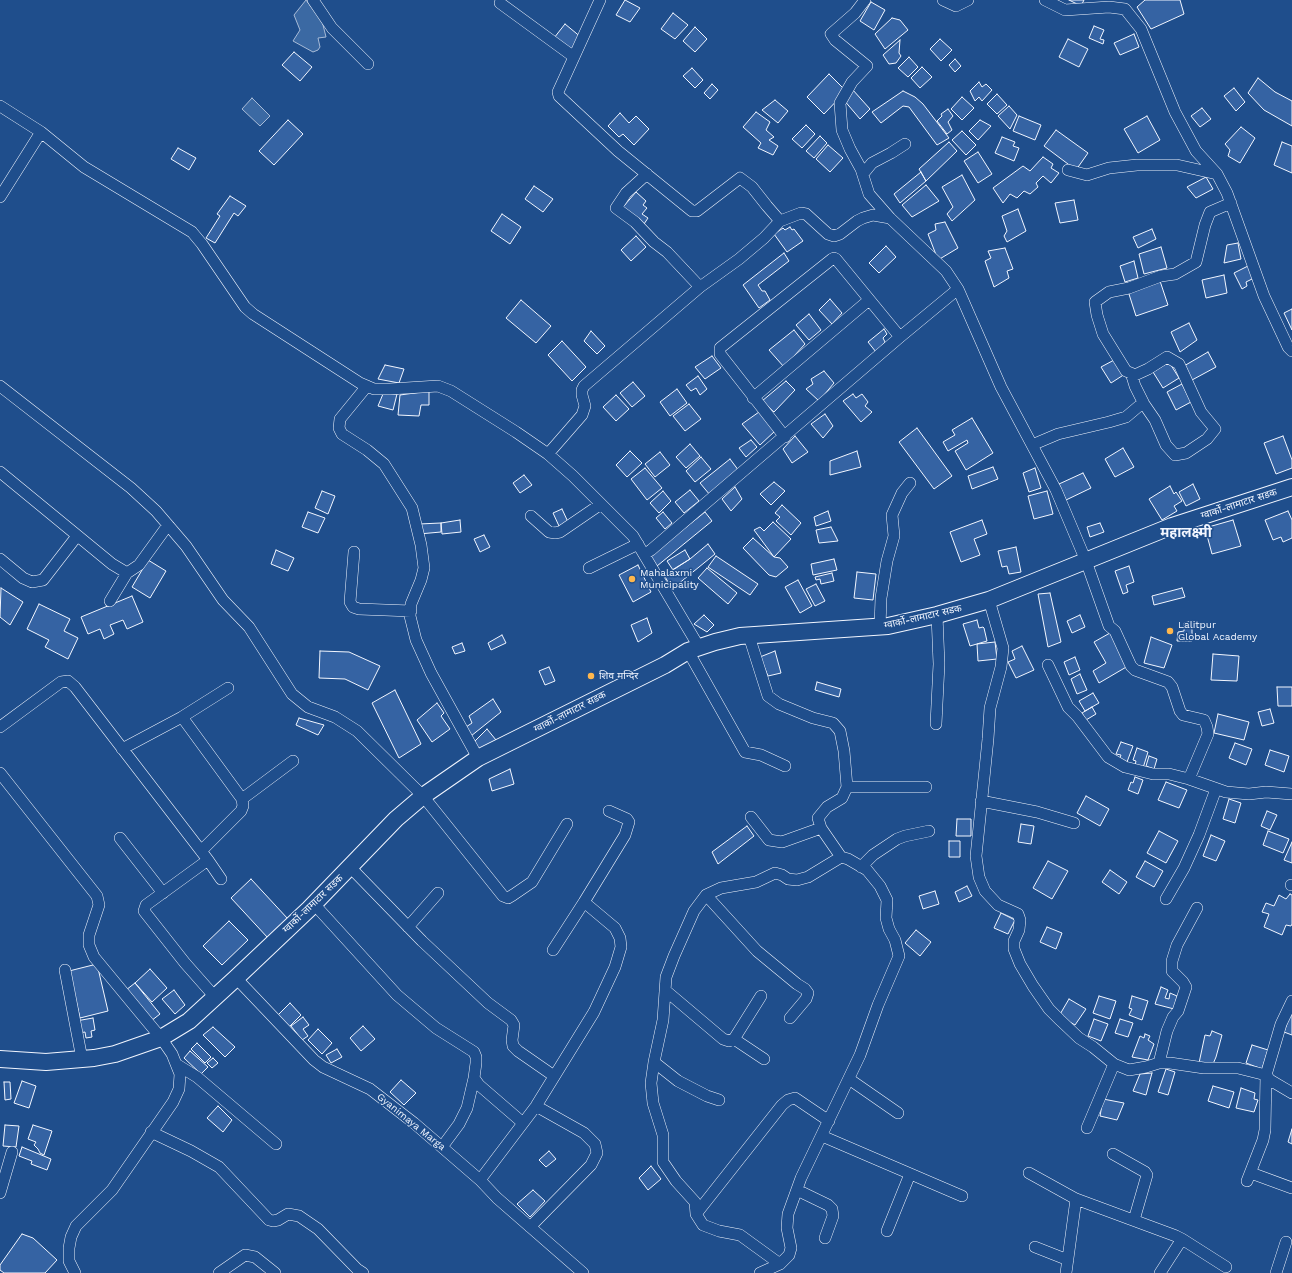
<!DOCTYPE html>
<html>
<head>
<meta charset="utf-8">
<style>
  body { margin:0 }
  canvas { display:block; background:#1f4e8c }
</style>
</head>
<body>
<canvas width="1292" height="1273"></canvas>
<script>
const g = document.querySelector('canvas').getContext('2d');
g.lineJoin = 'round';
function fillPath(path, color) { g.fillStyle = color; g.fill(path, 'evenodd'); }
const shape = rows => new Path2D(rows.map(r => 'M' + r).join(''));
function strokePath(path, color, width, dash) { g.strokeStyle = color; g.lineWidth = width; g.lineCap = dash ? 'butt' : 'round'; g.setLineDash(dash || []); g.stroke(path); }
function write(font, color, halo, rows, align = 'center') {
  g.font = font + ' "Work Sans","Noto Sans Devanagari",sans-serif'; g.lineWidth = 3; g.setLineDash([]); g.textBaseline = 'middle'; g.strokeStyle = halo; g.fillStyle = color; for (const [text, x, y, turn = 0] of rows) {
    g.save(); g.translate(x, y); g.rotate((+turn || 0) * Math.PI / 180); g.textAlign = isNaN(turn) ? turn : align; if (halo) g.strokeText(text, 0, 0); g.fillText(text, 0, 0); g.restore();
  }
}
const water = shape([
  [306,0,322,21,326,37,318,38,320,47,318,50,313,52,293,41,300,30,294,15,306,0],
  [252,98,270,116,260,126,242,109,252,98]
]);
fillPath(water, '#3b69a3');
strokePath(water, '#a8bbd7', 1);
const building = shape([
  [625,0,640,8,630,22,616,15,625,0],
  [1069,0,1084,0,1081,6,1069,0],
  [1145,0,1180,0,1184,14,1151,29,1137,7,1145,0],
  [871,2,885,10,874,30,860,21,871,2],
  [673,13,688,25,675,39,661,29,673,13],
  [892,18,900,20,908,30,885,49,875,34,892,18],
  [565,24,582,38,572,51,554,38,565,24],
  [1094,26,1104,30,1100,39,1104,40,1103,44,1089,38,1094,26],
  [695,27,707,39,695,52,683,41,695,27],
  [1134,34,1139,47,1120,55,1114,43,1134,34],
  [940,39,952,50,941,61,930,49,940,39],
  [1068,39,1088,49,1079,67,1059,57,1068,39],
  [900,40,899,53,901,56,896,63,889,64,883,55,900,40],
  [294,52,312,67,300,81,282,65,294,52],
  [909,57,918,67,908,77,898,68,909,57],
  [955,59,961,66,955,72,949,65,955,59],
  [922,67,932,77,920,88,911,78,922,67],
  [692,68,703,80,695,88,683,76,692,68],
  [829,74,846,91,824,114,807,97,829,74],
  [1258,78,1275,92,1292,101,1292,126,1264,110,1248,93,1258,78],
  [979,82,982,87,986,84,992,90,982,101,979,97,975,101,970,91,979,82],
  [712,84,718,90,710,99,704,93,712,84],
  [1234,88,1245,102,1236,111,1224,96,1234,88],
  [852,89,870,109,860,119,843,99,852,89],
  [903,91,915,97,923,104,949,138,937,145,909,107,903,106,881,123,872,112,903,91],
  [997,94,1007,105,997,114,987,104,997,94],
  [962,97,974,108,962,120,951,109,962,97],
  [775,100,788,111,778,123,762,110,775,100],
  [1009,106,1017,115,1010,129,998,116,1009,106],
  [1202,108,1211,119,1200,127,1191,116,1202,108],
  [948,109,953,116,948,122,952,130,947,134,937,121,942,116,941,114,948,109],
  [756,112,770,122,766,130,774,137,769,140,778,146,773,155,758,148,761,143,743,127,756,112],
  [620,113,629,123,636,116,649,129,634,145,623,134,619,137,608,126,620,113],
  [1019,116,1041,125,1035,140,1013,131,1019,116],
  [1147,116,1160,140,1138,153,1124,129,1147,116],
  [288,120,303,134,274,165,259,151,288,120],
  [980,120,991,126,978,140,969,131,980,120],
  [806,125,815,134,802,148,792,139,806,125],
  [1241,127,1255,138,1240,163,1228,156,1230,150,1225,144,1241,127],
  [1056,130,1088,153,1076,170,1044,146,1056,130],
  [962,131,976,145,966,155,952,140,962,131],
  [820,136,827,143,814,158,806,151,820,136],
  [1002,137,1015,142,1013,146,1019,148,1014,161,995,153,1002,137],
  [949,142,957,151,926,181,919,169,949,142],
  [1282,142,1292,146,1292,173,1274,165,1282,142],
  [828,145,843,158,830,172,816,159,828,145],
  [178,148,196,158,189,170,171,159,178,148],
  [978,152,992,174,978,183,964,161,978,152],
  [1043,157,1053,164,1051,168,1059,173,1051,183,1043,176,1036,183,1038,187,1030,194,1024,191,1017,198,1010,194,1003,203,993,188,1023,166,1030,171,1043,157],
  [921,172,926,181,900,203,894,194,921,172],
  [962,175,975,200,952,221,947,214,953,207,942,187,962,175],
  [1206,177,1213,189,1196,198,1187,187,1206,177],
  [926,185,939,201,912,217,902,205,926,185],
  [534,186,553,199,543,212,525,199,534,186],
  [636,192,646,201,643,205,647,208,642,214,648,218,644,224,623,207,636,192],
  [230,196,246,206,238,216,234,213,215,243,206,238,220,216,217,214,230,196],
  [1074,200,1078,220,1060,223,1055,203,1074,200],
  [1018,209,1026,231,1007,242,1004,236,1007,231,1002,216,1018,209],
  [502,214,521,227,510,244,491,231,502,214],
  [945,222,958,248,938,260,928,234,936,230,935,224,945,222],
  [790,227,792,230,794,229,803,241,787,252,774,234,783,228,785,230,790,227],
  [1152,229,1156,239,1138,248,1133,237,1152,229],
  [636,236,646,247,631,261,621,250,636,236],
  [1238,243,1241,259,1224,263,1227,245,1238,243],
  [886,246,896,257,879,273,869,263,886,246],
  [1161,247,1167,268,1144,274,1139,254,1161,247],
  [1005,248,1013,269,1007,271,1009,278,994,287,985,261,991,258,988,251,1005,248],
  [784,253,789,261,758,285,762,291,765,291,770,300,759,308,743,285,784,253],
  [1134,261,1138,278,1125,282,1120,266,1134,261],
  [1248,266,1254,278,1246,282,1247,286,1242,289,1234,273,1248,266],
  [1224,275,1227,293,1206,298,1202,280,1224,275],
  [1160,281,1168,305,1136,316,1128,291,1160,281],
  [830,299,842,313,832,324,819,310,830,299],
  [521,300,551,326,536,343,506,318,521,300],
  [1292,309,1292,330,1284,313,1292,309],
  [809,314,821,330,809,340,796,325,809,314],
  [1189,323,1197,340,1180,352,1171,332,1189,323],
  [884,329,887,334,883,338,885,342,876,352,868,342,884,329],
  [794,330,805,344,784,367,769,350,794,330],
  [591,331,605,346,597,354,584,341,591,331],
  [562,341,586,367,572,381,548,355,562,341],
  [1208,352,1216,367,1192,380,1184,366,1208,352],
  [712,356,721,368,705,379,695,367,712,356],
  [1116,359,1125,374,1111,383,1101,367,1116,359],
  [1169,362,1179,378,1163,388,1153,372,1169,362],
  [385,365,404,369,399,383,378,379,385,365],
  [824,371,834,383,819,401,806,389,813,384,811,379,824,371],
  [698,376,707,389,700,395,696,388,691,391,686,385,698,376],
  [786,381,795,390,774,412,762,401,786,381],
  [633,382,645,396,632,407,620,393,633,382],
  [1182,384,1191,402,1176,410,1167,392,1182,384],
  [677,389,687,403,670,416,660,402,677,389],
  [429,391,429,405,421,405,419,416,398,415,400,395,429,391],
  [383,394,397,394,393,410,378,406,383,394],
  [853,394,856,398,862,394,868,402,865,406,872,412,861,422,843,401,853,394],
  [616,395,629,409,616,421,603,407,616,395],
  [689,404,701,419,685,431,673,416,689,404],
  [759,412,775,431,760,445,742,424,759,412],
  [825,414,833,426,823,438,811,424,825,414],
  [972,418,993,453,966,470,955,451,968,443,967,440,948,451,943,442,955,435,952,430,972,418],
  [917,428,952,476,934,489,899,442,917,428],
  [795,436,808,452,792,463,783,449,795,436],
  [1283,436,1292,460,1292,468,1276,474,1264,443,1283,436],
  [751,440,757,447,746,457,739,448,751,440],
  [690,444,700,456,686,468,676,457,690,444],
  [1123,448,1134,467,1115,477,1105,459,1123,448],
  [630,451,642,463,627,477,616,465,630,451],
  [857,451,861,467,830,475,830,461,857,451],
  [660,452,670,465,655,477,645,464,660,452],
  [701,457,711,469,695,482,686,471,701,457],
  [730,459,739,471,710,495,700,483,730,459],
  [993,467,998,479,972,489,968,476,993,467],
  [645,468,662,488,647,500,631,479,645,468],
  [1035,468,1041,488,1029,492,1023,473,1035,468],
  [1083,473,1091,488,1066,500,1059,484,1083,473],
  [524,475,532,485,520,493,513,483,524,475],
  [774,482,785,491,771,505,760,494,774,482],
  [1193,484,1200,499,1186,506,1179,492,1193,484],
  [1170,486,1174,494,1176,492,1182,501,1174,506,1177,511,1162,520,1149,499,1170,486],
  [735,487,742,499,731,511,722,499,735,487],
  [690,490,699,501,684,513,675,502,690,490],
  [322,491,335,496,328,514,315,508,322,491],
  [663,491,671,501,659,513,650,503,663,491],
  [1047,491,1053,514,1034,519,1028,496,1047,491],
  [782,505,801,523,791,535,776,521,780,517,775,513,782,505],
  [562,509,568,522,559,526,553,513,562,509],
  [828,511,831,521,816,526,814,517,828,511],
  [1288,511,1292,520,1292,538,1283,542,1281,537,1273,540,1265,520,1288,511],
  [308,512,325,518,318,533,302,527,308,512],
  [663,512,672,523,665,529,656,518,663,512],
  [705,512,712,521,657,566,650,556,705,512],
  [460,520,461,532,442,534,441,523,460,520],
  [982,520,987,534,974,539,980,555,961,562,950,532,982,520],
  [1233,520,1241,546,1212,554,1205,528,1233,520],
  [773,522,791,539,774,557,754,530,760,527,764,531,773,522],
  [441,523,441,532,419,534,419,524,441,523],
  [1100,523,1104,532,1090,537,1087,527,1100,523],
  [831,527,838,541,819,543,816,530,831,527],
  [484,535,490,547,480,552,474,539,484,535],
  [753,538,774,557,780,558,788,567,776,577,769,575,743,548,753,538],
  [708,544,715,554,672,589,664,575,690,559,708,544],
  [1016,547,1021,572,1009,574,1007,566,1002,567,998,551,1016,547],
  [276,550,294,558,288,571,271,564,276,550],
  [685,550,690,559,673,570,667,561,685,550],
  [716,556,758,584,750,595,708,567,716,556],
  [834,559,837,570,813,575,811,564,834,559],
  [148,560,166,571,150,598,132,587,148,560],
  [638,565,651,592,633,602,619,575,638,565],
  [1129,566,1134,582,1126,585,1128,592,1123,594,1115,571,1129,566],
  [707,568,737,593,728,604,698,578,707,568],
  [857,572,876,574,873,600,854,598,857,572],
  [832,573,834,581,821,584,820,579,816,580,815,577,832,573],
  [798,580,812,606,800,613,785,587,798,580],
  [816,584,825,601,815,606,806,589,816,584],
  [1,588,23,602,10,625,0,617,1,588],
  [1182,588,1185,597,1154,605,1152,596,1182,588],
  [1050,593,1061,642,1048,647,1038,594,1050,593],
  [132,596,143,622,127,629,123,620,110,625,114,634,104,639,100,629,88,634,81,617,132,596],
  [39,604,70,619,64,631,78,638,68,659,45,647,49,640,27,629,39,604],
  [704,615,714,625,707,632,694,624,704,615],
  [1080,615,1085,627,1072,633,1067,621,1080,615],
  [647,618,652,633,638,642,631,625,647,618],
  [977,620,979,628,983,627,984,628,987,641,970,646,963,624,977,620],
  [1192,621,1192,641,1177,641,1178,632,1184,631,1184,623,1192,621],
  [1110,633,1128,666,1099,683,1093,671,1106,663,1094,642,1110,633],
  [502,635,506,643,491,650,488,643,502,635],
  [1151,637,1172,645,1164,668,1144,663,1151,637],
  [995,642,997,659,978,661,977,644,995,642],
  [462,643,465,651,455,654,452,647,462,643],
  [1022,646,1034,670,1016,678,1008,662,1015,659,1012,651,1022,646],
  [320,651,349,652,380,666,368,690,345,679,319,678,320,651],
  [775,651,781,673,768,676,760,657,775,651],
  [1213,654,1239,656,1237,681,1211,680,1213,654],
  [1075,657,1080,670,1069,675,1064,662,1075,657],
  [549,667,555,681,545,685,539,671,549,667],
  [1080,674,1087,690,1077,694,1071,679,1080,674],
  [817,682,841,689,839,697,815,690,817,682],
  [1277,687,1292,687,1292,706,1278,706,1277,687],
  [395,690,421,744,399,758,372,703,395,690],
  [1093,693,1099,703,1085,711,1079,701,1093,693],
  [493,699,501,712,471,736,466,727,472,723,469,716,493,699],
  [437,703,444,713,441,716,450,729,432,742,417,720,437,703],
  [1092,707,1096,714,1086,720,1082,713,1092,707],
  [1270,709,1274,723,1262,726,1258,712,1270,709],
  [1218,714,1249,722,1244,740,1214,733,1218,714],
  [299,718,324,725,318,735,296,725,299,718],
  [487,729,496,740,481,751,474,742,487,729],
  [1121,742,1133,746,1127,762,1119,760,1121,755,1116,754,1121,742],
  [1235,743,1252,749,1246,765,1229,758,1235,743],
  [1137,748,1148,752,1143,768,1135,765,1136,761,1133,760,1137,748],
  [1270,750,1289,756,1284,772,1265,765,1270,750],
  [1149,756,1157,759,1154,769,1146,766,1149,756],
  [510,769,514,784,492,791,489,779,510,769],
  [1135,777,1143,780,1138,794,1128,790,1131,782,1133,783,1135,777],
  [1166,782,1187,790,1179,808,1158,800,1166,782],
  [1086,796,1109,809,1100,826,1077,813,1086,796],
  [1229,799,1241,803,1235,823,1223,819,1229,799],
  [1267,811,1277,815,1270,830,1261,826,1267,811],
  [957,819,971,819,971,836,956,836,957,819],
  [1021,824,1034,826,1031,844,1018,842,1021,824],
  [747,826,754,836,718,864,712,852,747,826],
  [1159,831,1178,841,1166,863,1147,853,1159,831],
  [1268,831,1289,839,1283,853,1263,845,1268,831],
  [1211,835,1225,841,1216,861,1203,856,1211,835],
  [949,841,960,841,960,857,949,857,949,841],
  [1292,842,1292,863,1284,860,1292,842],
  [1048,861,1068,871,1052,899,1033,888,1048,861],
  [1145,861,1163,871,1154,887,1136,877,1145,861],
  [1110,870,1127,882,1119,894,1102,882,1110,870],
  [251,879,288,919,268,938,231,898,251,879],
  [967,886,972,896,959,902,955,892,967,886],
  [935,891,939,904,923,909,919,896,935,891],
  [1290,894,1292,895,1292,924,1291,926,1286,925,1282,935,1264,927,1269,914,1262,912,1266,903,1274,906,1279,895,1286,899,1290,894],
  [1001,913,1015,920,1008,934,994,928,1001,913],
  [229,921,248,940,222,965,203,946,229,921],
  [1047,927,1062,933,1056,949,1040,942,1047,927],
  [916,930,931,942,920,956,905,943,916,930],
  [97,964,108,1011,80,1018,69,971,97,964],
  [150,969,167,988,152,1002,135,983,150,969],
  [135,983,160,1014,151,1021,126,990,135,983],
  [1161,987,1168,990,1165,998,1169,999,1170,993,1177,996,1174,1009,1155,1004,1161,987],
  [174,990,185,1005,175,1014,162,999,174,990],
  [1099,996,1116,1001,1110,1019,1093,1013,1099,996],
  [1132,996,1148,1001,1142,1020,1129,1015,1132,1009,1129,1008,1132,996],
  [1069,999,1086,1009,1075,1025,1059,1016,1069,999],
  [290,1003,301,1015,289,1027,278,1015,290,1003],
  [1290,1015,1292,1015,1292,1035,1284,1032,1290,1015],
  [303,1017,309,1025,303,1029,308,1036,302,1040,291,1026,303,1017],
  [93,1018,95,1030,91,1031,92,1037,86,1038,85,1032,79,1033,76,1021,93,1018],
  [1094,1019,1108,1024,1101,1041,1088,1036,1094,1019],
  [1120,1019,1133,1023,1128,1037,1115,1033,1120,1019],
  [363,1026,375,1039,361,1051,350,1038,363,1026],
  [213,1027,235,1047,225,1057,203,1035,213,1027],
  [318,1029,332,1043,322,1054,308,1040,318,1029],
  [1212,1031,1222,1035,1216,1057,1213,1064,1199,1063,1205,1035,1210,1036,1212,1031],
  [1145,1034,1150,1036,1148,1040,1154,1044,1148,1060,1132,1057,1140,1036,1144,1038,1145,1034],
  [197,1043,211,1057,205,1063,191,1049,197,1043],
  [1252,1045,1268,1050,1262,1069,1246,1063,1252,1045],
  [337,1049,342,1057,331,1063,326,1055,337,1049],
  [190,1051,208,1067,201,1074,184,1058,190,1051],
  [213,1058,218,1063,212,1068,207,1063,213,1058],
  [1166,1069,1175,1072,1168,1095,1158,1092,1166,1069],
  [1152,1073,1146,1095,1133,1091,1140,1074,1152,1073],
  [401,1080,416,1093,404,1105,390,1092,401,1080],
  [22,1081,36,1086,29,1108,14,1103,22,1081],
  [4,1082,10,1082,11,1099,5,1100,4,1082],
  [1213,1086,1234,1092,1229,1108,1208,1101,1213,1086],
  [1241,1088,1255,1093,1254,1099,1258,1100,1254,1112,1236,1108,1241,1088],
  [1103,1099,1124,1103,1117,1120,1100,1116,1103,1099],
  [218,1106,232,1120,223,1132,207,1118,218,1106],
  [5,1125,19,1126,16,1147,3,1146,5,1125],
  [33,1125,52,1131,44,1155,40,1153,38,1149,34,1145,36,1142,28,1139,33,1125],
  [1292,1129,1292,1144,1288,1142,1292,1129],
  [22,1147,51,1159,47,1170,31,1164,32,1161,19,1156,22,1147],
  [549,1151,556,1159,546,1167,539,1160,549,1151],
  [651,1166,661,1179,648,1190,639,1178,651,1166],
  [533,1190,545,1201,530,1217,517,1204,533,1190],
  [22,1234,33,1238,57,1260,45,1273,4,1273,0,1270,0,1265,22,1234]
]);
fillPath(building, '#3563a3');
strokePath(building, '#f2f6ff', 1);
const minor = shape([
  [313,0,332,28,368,64],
  [600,0,558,92,559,96,618,151,692,211,697,211,740,178,752,187,767,206,780,221],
  [865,0,855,13,831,34,835,40,867,66,852,82,840,103,842,130,850,149,861,169,869,194,890,218,946,271,958,289,1001,387,1056,490,1086,561,1109,626,1115,631,1131,666,1135,670,1168,682,1172,687,1180,711,1183,715,1204,720,1207,727,1208,734,1189,779],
  [943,0,956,6,968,0],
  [1045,0,1065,10,1109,7,1125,9,1141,29,1175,112,1196,151,1217,174,1227,193,1264,296,1288,347,1292,351],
  [500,3,574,57],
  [0,106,41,132,84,167,192,232,202,244,245,307,253,314,360,383,374,389,390,389,438,386,451,391,516,432,548,454,573,476,633,536,699,647],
  [1068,170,1087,175,1109,168,1137,165,1177,165,1217,174],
  [647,174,626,193,616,208,635,222,654,242,667,252,700,287],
  [863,174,872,163,891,153,905,144],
  [0,197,41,132],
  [1131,373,1135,386,1144,404,1155,420,1166,445,1175,455,1186,453,1207,439,1215,429,1201,412,1179,364,1167,357,1148,369,1135,375,1126,371,1103,334,1097,315,1095,302,1109,292,1129,288,1161,276,1175,274,1196,262,1205,225,1210,212,1231,203],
  [0,386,131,488,156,511,186,546,223,600,249,627,292,694,308,707,335,717,357,731,423,796,503,896,508,898,513,895,532,882,567,824],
  [367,386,340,419,339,428,342,434,367,450,384,464,412,508,421,545,424,568,421,580,411,604,410,616,416,640,431,673,478,758],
  [753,398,869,300],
  [785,437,720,354,720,348,832,259,834,258,836,259,900,337],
  [1032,445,1058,434,1109,422,1126,417,1139,406,1144,404],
  [548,454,582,415,585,406,582,395,582,390,584,386,700,287,739,259,764,238,780,221,801,213,806,214,828,234,834,236,840,234,857,221,863,218,873,215,890,218],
  [0,472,112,564,127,573],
  [531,516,549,532,555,533,560,532,601,504],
  [354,552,350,602,353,607,359,609,411,611],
  [645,554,651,550,900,337,958,289],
  [0,559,23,578,32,582,43,580,77,536],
  [589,568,638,544],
  [989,600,1003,648,1001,667,990,708,988,739,976,856,979,877,985,891,998,905,1018,914,1020,920,1019,930,1014,941,1014,949,1020,964,1033,986,1049,1009,1060,1020,1079,1038,1093,1047,1114,1064,1129,1070,1146,1067,1159,1063,1170,1063,1204,1068,1238,1068,1266,1075,1270,1080,1292,1093],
  [110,601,127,573,139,565,168,525],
  [880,627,881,598,887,561,894,536,892,515,902,493,910,483],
  [749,636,768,696,779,704,813,718,833,723,840,731,844,751,847,787,842,798,827,807,818,818,821,828,841,857],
  [688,651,745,752,761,755,785,766],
  [1048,665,1068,707,1077,716,1108,757,1125,767,1153,774,1169,774,1189,779,1226,792,1249,794,1266,792,1292,794],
  [182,717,242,799,243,806,241,811,201,851],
  [936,724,939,664,937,615],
  [0,727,61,682,68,681,75,687,208,860,146,905,144,911,185,963,215,997],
  [122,749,182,717,228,688],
  [0,773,97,896,99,905,89,935,89,945,94,957,161,1038,172,1054,180,1074,179,1089,173,1102,112,1190,76,1226,71,1237,69,1248,69,1261,75,1273],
  [847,787,926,787],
  [242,799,293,761],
  [981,801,1037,812,1074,823],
  [751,817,769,840,782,842,821,828],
  [120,838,163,893],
  [208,860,221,879],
  [350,867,422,941,488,1003,511,1020,514,1025,512,1040,513,1046,518,1051,554,1076],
  [861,867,873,855,897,839,905,836,929,831],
  [1291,885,1292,885],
  [706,895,757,951,797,984,805,989,808,993,806,999,790,1018],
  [1166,899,1184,868,1199,835,1216,789],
  [314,904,397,995,436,1028,474,1052,476,1057,476,1063,474,1078,479,1085,523,1123],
  [408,927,438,893],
  [553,950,584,902,625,835,629,822,627,819,609,811],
  [65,970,82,1059],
  [236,978,314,1060,323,1067,370,1089,414,1123,480,1180,497,1198,583,1273],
  [665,990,723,1039,729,1041,734,1039,764,1059],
  [734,1039,761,996],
  [654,1062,678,1081,707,1096,719,1100],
  [1159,1063,1167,1031,1173,1017,1178,1011,1186,987,1183,982,1172,971,1172,961,1177,945,1197,908],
  [176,1064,197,1077,276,1144],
  [849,1079,898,1113],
  [1087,1128,1114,1064],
  [151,1132,191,1151,219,1167,269,1220,273,1221,278,1220,288,1214,299,1216,318,1229,357,1269,363,1273],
  [822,1136,962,1196],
  [442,1147,459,1124,467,1108,474,1078],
  [1113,1154,1145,1172,1147,1175,1134,1220],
  [1029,1173,1076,1199,1176,1236,1182,1239,1160,1273],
  [1251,1173,1292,1188],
  [480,1180,536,1106,594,1012,615,967,621,947,620,938,615,928,584,902],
  [1247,1181,1263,1140,1265,1130,1266,1075,1281,1024,1292,1001],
  [797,1190,828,1205,832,1209,833,1216,825,1238],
  [0,1193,12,1152],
  [696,1214,782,1105,788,1100,795,1098,829,1121],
  [530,1227,591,1165,597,1153,595,1144,584,1133,536,1106],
  [887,1231,910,1174],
  [1182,1239,1226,1267],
  [1035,1247,1068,1260],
  [219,1273,245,1255,255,1257,275,1273],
  [760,1273,780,1264,789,1255,791,1248,787,1228,788,1214,801,1178,860,1055,878,1005,899,956,895,940,889,929,886,918,887,900,880,886,867,870,848,859,841,857,808,877,797,880,788,879,782,875,775,873,756,882,721,888,706,895,694,911,674,956,666,977,663,1020,654,1062,651,1083,653,1103,663,1135,663,1162,676,1181,695,1202,696,1214,703,1225,719,1231,740,1235,780,1264],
  [1066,1273,1076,1199],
  [1276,1273,1286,1242]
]);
const secondary = shape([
  [0,1059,46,1062,94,1058,115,1054,161,1038,189,1021,236,978,309,909,396,819,423,796,478,758,665,665,688,651,715,642,740,636,888,626,937,615,989,600,1172,526,1292,487]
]);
strokePath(minor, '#f2f6ff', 12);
strokePath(secondary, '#f2f6ff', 18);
strokePath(minor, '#1f4e8c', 11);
strokePath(secondary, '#1f4e8c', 16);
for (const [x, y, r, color] of [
  [632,579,4,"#ffb74d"],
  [1170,631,4,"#ffb74d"],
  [591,676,4,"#ffb74d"]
]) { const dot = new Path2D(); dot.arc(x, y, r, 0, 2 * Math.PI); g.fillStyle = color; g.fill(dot); strokePath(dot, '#1f4e8c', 1.5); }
write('10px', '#f2f6ff', '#1f4e8c', [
  ["ग्वार्को-लामाटार सडक",1239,504,-18],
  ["ग्वार्को-लामाटार सडक",923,617,-13],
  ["ग्वार्को-लामाटार सडक",570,712,-27],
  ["ग्वार्को-लामाटार सडक",313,904,-44],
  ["Gyanimaya Marga",411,1122,39]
]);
write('10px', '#f2f6ff', '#1f4e8c', [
  ["Mahalaxmi",640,573],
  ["Municipality",640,585],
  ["Lalitpur",1178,625],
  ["Global Academy",1178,637],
  ["शिव मन्दिर",599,676]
], 'left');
write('bold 14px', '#f2f6ff', '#1f4e8c', [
  ["महालक्ष्मी",1186,533]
]);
</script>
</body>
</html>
